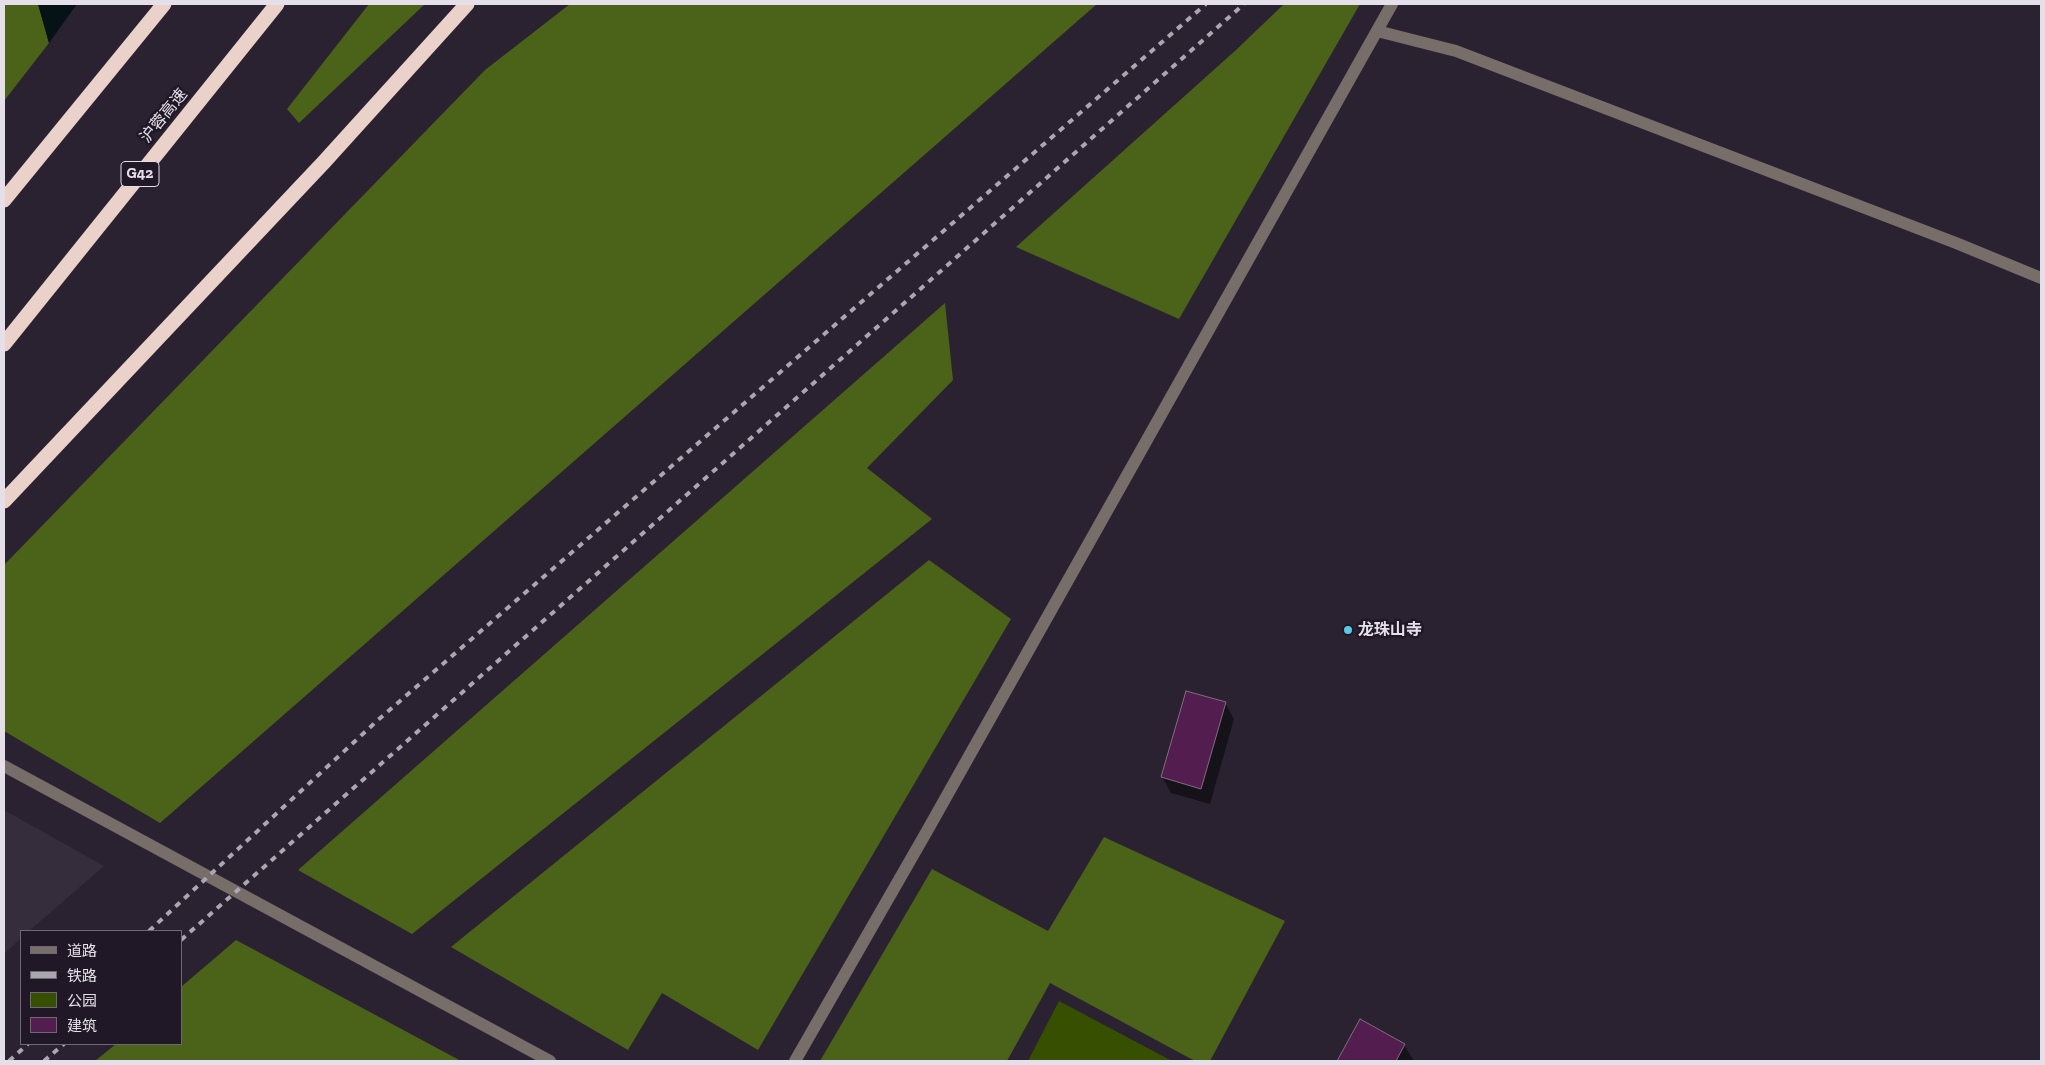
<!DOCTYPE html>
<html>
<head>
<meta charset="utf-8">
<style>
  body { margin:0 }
  #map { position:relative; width:2045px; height:1065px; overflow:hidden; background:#2a2231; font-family:"Zilla Slab","Noto Sans SC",serif }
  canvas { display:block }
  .frame { position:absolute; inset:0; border:5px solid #e4dfe9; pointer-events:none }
  .legend { position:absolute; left:20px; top:930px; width:162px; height:115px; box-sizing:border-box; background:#201827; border:1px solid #6e6875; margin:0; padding:6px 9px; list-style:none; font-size:15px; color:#e4dfe9 }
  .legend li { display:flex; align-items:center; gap:10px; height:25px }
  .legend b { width:25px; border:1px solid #6e6875 }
</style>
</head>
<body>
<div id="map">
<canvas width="2045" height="1065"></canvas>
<div class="frame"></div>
<ul class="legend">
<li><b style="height:6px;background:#776d69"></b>道路</li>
<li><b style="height:6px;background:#aca6b1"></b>铁路</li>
<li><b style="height:14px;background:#374f00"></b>公园</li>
<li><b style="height:14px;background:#531e4f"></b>建筑</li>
</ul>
</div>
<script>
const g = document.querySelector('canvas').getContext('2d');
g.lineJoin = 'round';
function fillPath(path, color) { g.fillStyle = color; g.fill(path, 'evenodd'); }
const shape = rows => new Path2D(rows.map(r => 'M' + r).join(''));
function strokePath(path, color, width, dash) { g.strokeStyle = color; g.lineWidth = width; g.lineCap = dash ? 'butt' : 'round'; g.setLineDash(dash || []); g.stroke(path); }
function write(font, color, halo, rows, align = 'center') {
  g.font = font + ' "Zilla Slab","Noto Sans SC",serif'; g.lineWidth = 5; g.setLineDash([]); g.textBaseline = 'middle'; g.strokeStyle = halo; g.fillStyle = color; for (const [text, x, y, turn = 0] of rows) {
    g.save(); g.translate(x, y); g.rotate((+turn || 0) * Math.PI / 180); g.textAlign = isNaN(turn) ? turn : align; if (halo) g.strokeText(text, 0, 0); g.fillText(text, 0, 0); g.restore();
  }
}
fillPath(shape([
  [4,810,104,866,29,931,21,931,21,938,4,954]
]), '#362d3c');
fillPath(shape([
  [1059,1001,1172,1061,1028,1061]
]), '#374f00');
fillPath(shape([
  [4,4,38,4,49,43,4,101],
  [369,4,425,4,299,123,287,109],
  [570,4,1097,4,160,823,4,731,4,565,485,70],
  [1284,4,1360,4,1179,319,1016,247,1236,50],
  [945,303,953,380,867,468,932,519,412,934,298,870],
  [929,560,1011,619,758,1050,662,993,628,1050,451,947],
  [1104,837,1285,921,1210,1061,1195,1061,1050,983,1007,1061,820,1061,932,869,1048,931],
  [236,940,461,1061,95,1061,116,1044,181,1044,181,987]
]), '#4a6318');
fillPath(shape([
  [38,4,77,4,49,43]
]), '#051216');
fillPath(shape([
  [1225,703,1234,719,1210,804,1171,793,1162,777],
  [1360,1020,1404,1045,1414,1061,1338,1061]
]), '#0007');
const building = shape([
  [1186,691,1226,702,1201,789,1161,777,1186,691],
  [1360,1019,1405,1044,1396,1061,1337,1061,1360,1019]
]);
fillPath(building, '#531e4f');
strokePath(building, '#7f6e7d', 1);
strokePath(shape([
  [1377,31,1456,51,1956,243,2041,278],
  [4,766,550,1061],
  [795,1061,927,831,1392,4]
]), '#776d69', 12);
strokePath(shape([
  [4,200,164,4],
  [4,344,277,4],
  [4,501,324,162,467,4]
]), '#ead1c9', 15);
strokePath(shape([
  [149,931,378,720,1206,4],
  [181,940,1244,4],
  [9,1061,28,1044],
  [44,1061,64,1044]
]), '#aca6b1', 4, [6, 6]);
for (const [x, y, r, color] of [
  [1348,630,5,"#5bc8e6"]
]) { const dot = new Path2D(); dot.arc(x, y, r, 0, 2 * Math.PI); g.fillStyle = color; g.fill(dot); strokePath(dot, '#201827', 2); }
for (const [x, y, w] of [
  [140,174,38]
]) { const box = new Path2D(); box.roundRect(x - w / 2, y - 12.5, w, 25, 4); g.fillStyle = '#201827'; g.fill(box); strokePath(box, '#e4dfe9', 1); }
write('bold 15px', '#e4dfe9', null, [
  ["G42",140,174]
]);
write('16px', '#e4dfe9', '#201827', [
  ["沪蓉高速",164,116,-51]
]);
write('bold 16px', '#e4dfe9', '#201827', [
  ["龙珠山寺",1358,630]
], 'left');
</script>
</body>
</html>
